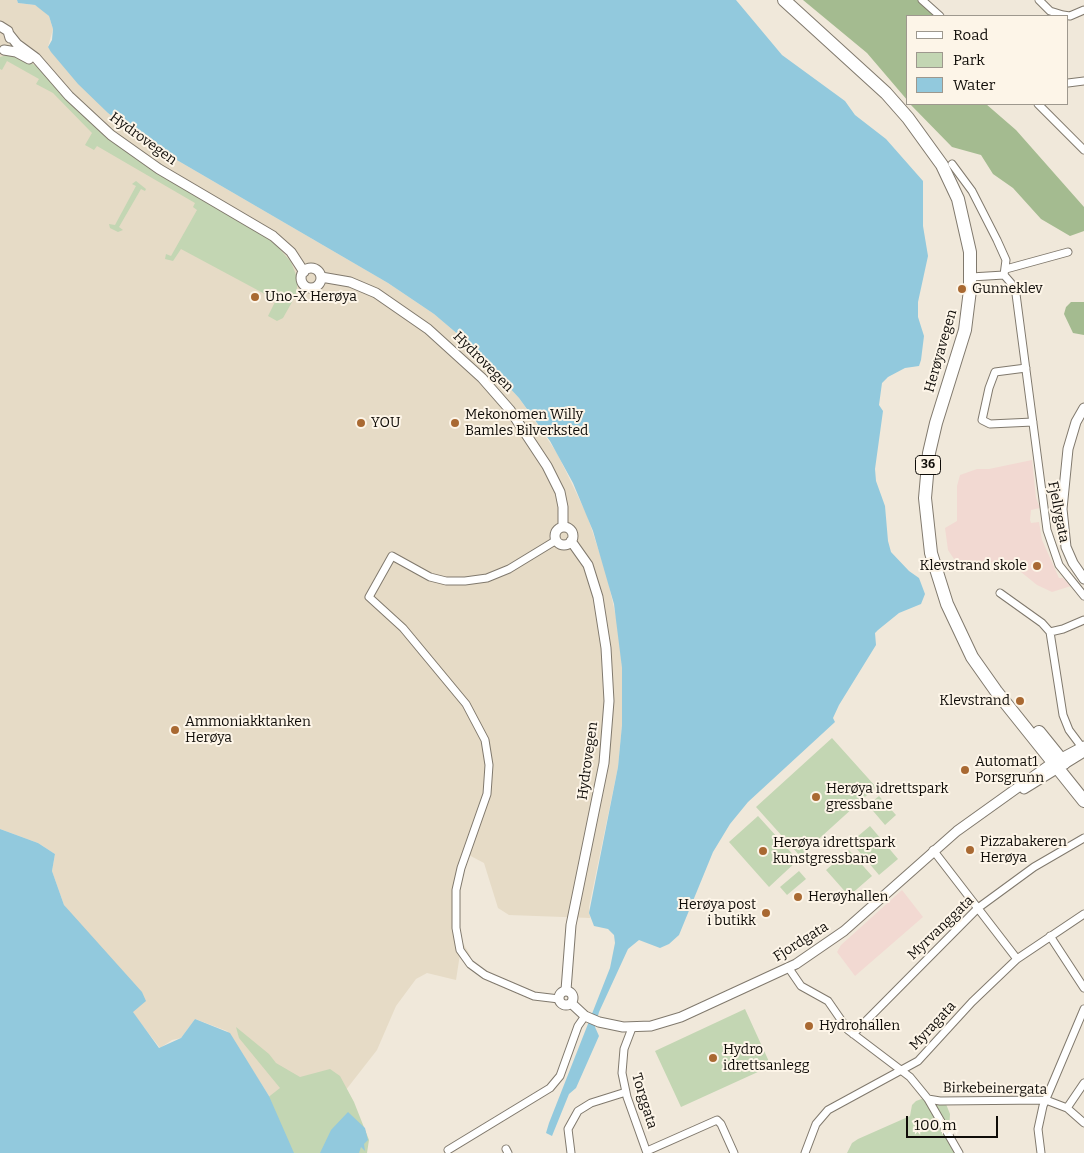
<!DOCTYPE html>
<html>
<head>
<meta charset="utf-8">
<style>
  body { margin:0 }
  #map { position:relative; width:1084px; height:1153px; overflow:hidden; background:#f0e8da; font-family:Bitter,serif }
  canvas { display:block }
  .legend { position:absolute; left:906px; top:15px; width:162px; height:90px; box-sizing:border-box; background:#fdf5e8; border:1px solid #9e988e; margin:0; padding:6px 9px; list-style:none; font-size:15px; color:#0f0c08 }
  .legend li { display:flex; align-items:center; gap:10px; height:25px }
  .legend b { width:25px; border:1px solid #9e988e }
  .scale { position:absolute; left:906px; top:1116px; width:92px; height:22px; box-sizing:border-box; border:2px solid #0f0c08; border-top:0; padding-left:6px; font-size:15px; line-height:18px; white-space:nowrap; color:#0f0c08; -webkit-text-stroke:4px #fdf5e8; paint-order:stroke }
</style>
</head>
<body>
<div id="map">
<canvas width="1084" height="1153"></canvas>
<ul class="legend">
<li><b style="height:6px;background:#fff"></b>Road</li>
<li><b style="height:14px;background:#c3d6b3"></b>Park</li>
<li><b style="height:14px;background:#92c9dd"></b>Water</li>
</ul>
<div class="scale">100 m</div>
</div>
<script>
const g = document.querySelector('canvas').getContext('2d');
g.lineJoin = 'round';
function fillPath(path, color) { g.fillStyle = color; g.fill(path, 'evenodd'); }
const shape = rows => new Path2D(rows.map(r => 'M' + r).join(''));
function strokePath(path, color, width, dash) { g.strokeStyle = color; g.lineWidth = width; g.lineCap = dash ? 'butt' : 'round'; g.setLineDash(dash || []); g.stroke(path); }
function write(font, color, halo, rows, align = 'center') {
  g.font = font + ' Bitter,serif'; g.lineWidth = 4; g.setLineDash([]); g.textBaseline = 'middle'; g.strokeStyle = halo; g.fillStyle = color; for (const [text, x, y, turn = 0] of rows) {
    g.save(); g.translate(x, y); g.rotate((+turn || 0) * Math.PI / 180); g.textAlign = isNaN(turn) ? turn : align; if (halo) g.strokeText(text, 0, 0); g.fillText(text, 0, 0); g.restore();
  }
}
fillPath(shape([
  [0,0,17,0,18,3,35,5,42,9,49,16,53,29,48,47,108,113,139,138,388,283,434,314,467,342,519,398,557,453,587,515,607,576,619,631,622,668,622,725,618,767,589,907,590,918,509,915,498,908,484,863,465,853,455,886,459,936,471,957,460,954,456,980,427,973,416,979,396,1006,377,1050,317,1127,285,1129,269,1096,227,1031,195,1019,181,1038,172,1040,160,1048,132,1012,64,905,52,871,55,854,38,843,0,829]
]), '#e6dbc6');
fillPath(shape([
  [1032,460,1036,498,1040,508,1031,510,1030,520,1031,523,1039,522,1042,540,1059,578,1063,578,1071,586,1052,592,1037,585,1016,568,983,561,978,566,971,562,958,565,948,550,945,528,957,521,957,486,960,475,977,469,989,469],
  [902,890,923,917,855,976,837,952,841,945]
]), '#f2d9d2');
fillPath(shape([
  [11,54,28,61,39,68,125,150,169,180,257,230,277,246,291,262,298,280,296,295,283,318,277,321,268,316,276,300,181,249,173,261,165,259,166,254,171,256,197,210,193,207,195,203,97,146,94,150,85,145,92,133,53,93,36,84,39,79,7,61,2,70,0,69,0,57],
  [136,181,146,189,145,191,141,189,119,227,123,230,118,232,110,228,109,224,115,225,136,186,132,184],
  [832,738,876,787,800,856,756,807],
  [879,796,896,815,885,825,868,805],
  [758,816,798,860,769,887,729,842],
  [870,826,898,859,879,875,851,842],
  [849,850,872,876,849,896,826,870],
  [799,871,806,879,787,895,780,887],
  [745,1009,771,1066,681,1107,655,1051],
  [236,1027,269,1054,276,1063,300,1077,330,1069,340,1076,354,1102,369,1140,367,1153,291,1153,266,1099,280,1088,239,1038],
  [927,1097,946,1104,950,1114,949,1133,961,1153,847,1153,852,1143,858,1139,910,1116,912,1105,916,1101]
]), '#c3d6b3');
fillPath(shape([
  [803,0,927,0,939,16,908,16,908,101,867,53],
  [910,104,986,104,1016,130,1084,207,1084,231,1070,236,1041,219,1013,188,993,174,981,155,952,147],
  [1071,302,1084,302,1084,335,1073,333,1064,314,1066,307]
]), '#a4bb90');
fillPath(shape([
  [17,0,736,0,782,55,845,101,855,115,886,139,923,181,923,226,928,256,918,302,918,317,924,336,921,360,919,366,905,368,888,377,882,383,879,405,883,411,875,469,876,481,885,506,888,541,891,552,909,571,919,578,925,594,921,604,899,613,878,630,875,633,876,645,839,705,833,718,835,722,748,802,730,824,713,852,679,935,669,944,660,948,639,940,628,949,599,1012,595,1027,599,1036,576,1088,569,1094,552,1136,546,1133,549,1123,610,968,615,943,614,935,608,929,594,926,589,913,618,767,622,725,622,668,614,604,593,531,573,483,550,441,519,398,467,342,434,314,388,283,139,138,108,113,78,84,51,52,48,47,52,40,53,29,49,16,35,5,18,3],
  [0,829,38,843,55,854,52,871,64,905,142,992,146,1001,133,1012,159,1048,181,1038,195,1019,230,1033,269,1096,294,1153,0,1153],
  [348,1112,365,1128,368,1140,364,1144,365,1151,361,1147,359,1153,320,1153,331,1130]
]), '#92c9dd');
const street = shape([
  [922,0,940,16],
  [1039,0,1050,11,1063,15,1070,16,1084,10],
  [1068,83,1084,81],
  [1038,104,1084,150],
  [952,164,972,191,997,240,1006,260,1004,275],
  [1006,269,1068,252],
  [971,277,1004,275,1011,283,1016,294,1047,530,1059,565,1084,596],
  [1026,368,995,372,989,388,982,420,990,424,1033,422],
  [555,541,509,569,487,578,465,581,446,581,430,577,392,556,369,597,403,628,466,704,485,740,489,765,487,794,461,868,456,890,456,928,460,950,470,964,485,975,534,996,559,999],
  [1000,593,1042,623,1050,632,1063,629,1084,620],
  [1050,632,1063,715,1069,730,1084,750],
  [933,850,1017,959],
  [1050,936,1084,988],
  [788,967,801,986,828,1001,848,1030,910,1077,928,1099,959,1153],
  [632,1028,624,1049,622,1073,627,1097,647,1153],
  [853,1034,978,908,1034,867,1084,838],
  [928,1099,940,1101,1046,1100,1067,1108,1084,1123],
  [1067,1108,1084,1083],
  [506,1149,508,1153],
  [448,1150,550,1088,560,1076,578,1026,585,1016],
  [647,1151,717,1120,721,1124,734,1153],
  [571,1153,568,1129,578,1111,591,1103,626,1092],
  [805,1153,816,1124,828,1110,918,1061,972,1002,1017,959,1084,914],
  [1041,1153,1038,1129,1043,1106,1084,1009]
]);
const secondary = shape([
  [0,26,8,31,10,38],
  [9,34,17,44,36,58,69,96,111,135,159,169,273,236,291,252,304,272],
  [4,50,16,52,29,59],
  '301 278a10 10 0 1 1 20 0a10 10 0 1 1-20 0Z',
  [321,277,350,282,376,293,428,329,482,378,510,410,547,466,560,492,563,507,563,526],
  [1084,408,1076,422,1068,449,1062,509,1066,547,1073,563,1084,579],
  '555 536a9 9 0 1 1 18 0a9 9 0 1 1-18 0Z',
  [1024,789,1084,752],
  [566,990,571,925,604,763,609,701,606,648,598,597,588,565,571,541],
  '559 998a7 7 0 1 1 14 0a7 7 0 1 1-14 0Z',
  [571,1003,585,1016,599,1022,623,1027,651,1026,681,1017,796,964,844,931,957,831,1052,763,1084,746]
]);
const highway = shape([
  [784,0,886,93,908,118,942,165,958,199,970,252,970,290,965,330,936,423,929,453,925,498,931,553,947,604,972,657,996,691,1084,801],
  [1039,732,1064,763]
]);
strokePath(street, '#80796d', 9);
strokePath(secondary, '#80796d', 11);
strokePath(highway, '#80796d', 14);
strokePath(street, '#fff', 7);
strokePath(secondary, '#fff', 9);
strokePath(highway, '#fff', 12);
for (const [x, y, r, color] of [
  [962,289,5,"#a96932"],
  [255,297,5,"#a96932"],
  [361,423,5,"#a96932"],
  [455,423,5,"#a96932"],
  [1037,566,5,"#a96932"],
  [1020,701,5,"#a96932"],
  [175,730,5,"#a96932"],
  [965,770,5,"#a96932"],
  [816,797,5,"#a96932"],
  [970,850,5,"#a96932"],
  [763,851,5,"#a96932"],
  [798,897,5,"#a96932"],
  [766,913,5,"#a96932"],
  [809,1026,5,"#a96932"],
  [713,1058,5,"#a96932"]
]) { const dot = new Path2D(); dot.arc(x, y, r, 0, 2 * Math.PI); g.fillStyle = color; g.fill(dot); strokePath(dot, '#fdf5e8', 2); }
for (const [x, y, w] of [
  [928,465,25]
]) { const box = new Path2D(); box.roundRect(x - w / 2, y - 9.5, w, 19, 4); g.fillStyle = '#fdf5e8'; g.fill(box); strokePath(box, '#0f0c08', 1); }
write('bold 12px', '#0f0c08', null, [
  ["36",928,465]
]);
write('14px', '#0f0c08', '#fdf5e8', [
  ["Hydrovegen",143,139,36],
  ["Herøyavegen",941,351,-74],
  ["Hydrovegen",483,362,45],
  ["Fjellygata",1058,512,79],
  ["Hydrovegen",588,761,-82],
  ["Myrvanggata",941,928,-44],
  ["Fjordgata",801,942,-32],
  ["Myragata",933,1026,-47],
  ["Birkebeinergata",995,1089,1],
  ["Torggata",644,1101,73]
]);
write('14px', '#0f0c08', '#fdf5e8', [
  ["Gunneklev",972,289],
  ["Uno-X Herøya",265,297],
  ["Mekonomen Willy",465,415],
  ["Bamles Bilverksted",465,431],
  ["YOU",371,423],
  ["Klevstrand skole",1027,566,"right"],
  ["Klevstrand",1010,701,"right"],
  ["Ammoniakktanken",185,722],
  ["Herøya",185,738],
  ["Automat1",975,762],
  ["Porsgrunn",975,778],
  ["Herøya idrettspark",826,789],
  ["gressbane",826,805],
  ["Pizzabakeren",980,842],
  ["Herøya",980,858],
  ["Herøya idrettspark",773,843],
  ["kunstgressbane",773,859],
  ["Herøyhallen",808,897],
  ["Herøya post",756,905,"right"],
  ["i butikk",756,921,"right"],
  ["Hydrohallen",819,1026],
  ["Hydro",723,1050],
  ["idrettsanlegg",723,1066]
], 'left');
</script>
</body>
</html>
